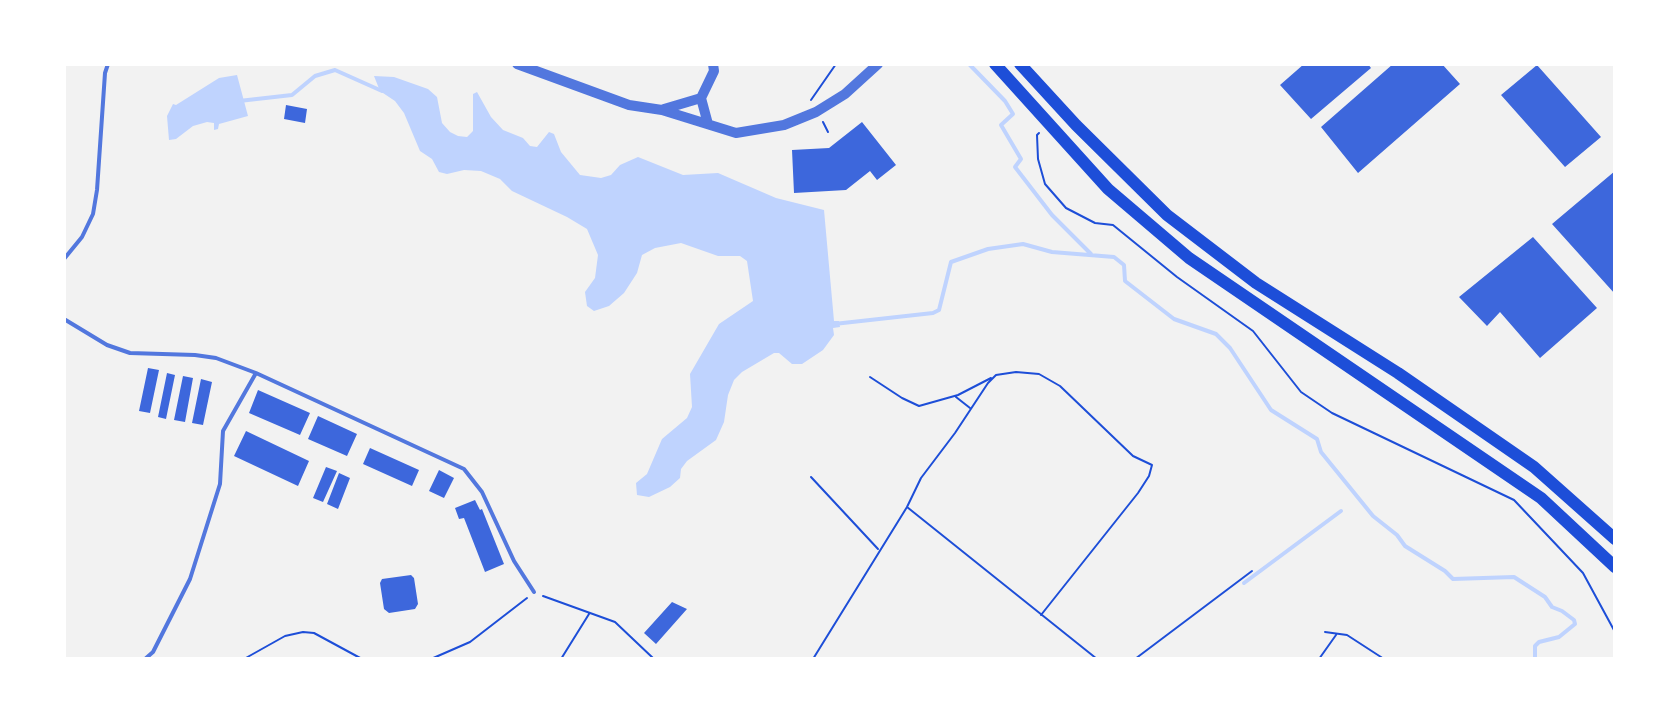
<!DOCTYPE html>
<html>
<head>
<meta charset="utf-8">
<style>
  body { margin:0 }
  #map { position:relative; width:1679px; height:723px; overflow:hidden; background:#f2f2f2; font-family:Figtree,sans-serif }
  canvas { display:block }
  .frame { position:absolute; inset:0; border:66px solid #fff; pointer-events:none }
</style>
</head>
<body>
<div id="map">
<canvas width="1679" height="723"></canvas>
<div class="frame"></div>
</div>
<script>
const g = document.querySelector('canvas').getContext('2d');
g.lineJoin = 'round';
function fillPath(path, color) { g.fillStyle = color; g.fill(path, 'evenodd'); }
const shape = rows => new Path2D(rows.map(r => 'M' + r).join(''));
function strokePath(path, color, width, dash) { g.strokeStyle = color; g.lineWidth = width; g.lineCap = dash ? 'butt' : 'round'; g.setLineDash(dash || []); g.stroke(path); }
fillPath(shape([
  [237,75,248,116,219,124,218,129,214,130,214,123,207,122,193,126,176,139,169,140,167,116,173,104,176,105,219,78],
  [374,76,394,77,428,89,437,97,442,123,450,132,458,136,467,137,473,131,473,94,477,92,491,117,503,130,523,138,530,146,537,147,549,132,554,134,561,152,580,175,601,178,611,175,620,165,638,157,683,175,718,173,776,198,824,210,834,321,839,321,840,327,833,328,834,335,823,350,802,364,792,364,779,353,774,353,742,372,734,380,728,395,724,422,716,440,687,461,681,469,680,478,670,487,649,497,637,495,636,483,647,474,662,439,687,418,692,407,690,374,719,324,753,301,747,261,740,256,718,256,681,243,655,248,642,255,637,273,624,293,609,306,594,311,587,306,585,292,595,278,598,255,587,229,567,217,512,191,500,179,481,171,464,170,447,174,439,172,432,159,420,151,404,113,395,101,380,91]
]), '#bfd3fe');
strokePath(shape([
  [969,64,1005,101,1013,114,1001,125,1021,159,1015,167,1052,215,1091,254],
  [239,101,292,95,315,76,335,70,382,91],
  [834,324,933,313,939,310,951,262,988,249,1023,244,1052,252,1114,257,1124,265,1125,281,1174,319,1216,334,1230,348,1271,410,1317,439,1321,452,1373,516,1397,535,1405,546,1445,571,1453,579,1514,577,1545,597,1552,607,1562,611,1574,620,1575,624,1559,637,1539,642,1535,646,1535,659],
  [1244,583,1341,511]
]), '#bfd3fe', 4);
fillPath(shape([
  [1304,64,1368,64,1371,68,1311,119,1280,85],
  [1393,64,1442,64,1460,84,1358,173,1321,127],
  [1537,65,1601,137,1565,167,1501,95],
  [286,105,307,109,305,123,284,119],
  [862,122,896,165,877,180,870,171,846,190,794,193,792,150,829,148],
  [1615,171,1615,294,1552,224],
  [1533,237,1597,308,1540,358,1500,312,1487,326,1459,297],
  [148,368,159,370,150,413,139,411],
  [167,373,175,375,166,419,158,417],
  [183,376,193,378,185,422,174,420],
  [201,379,212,382,203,425,192,423],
  [258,390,310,413,300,435,249,413],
  [318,416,357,434,347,456,308,439],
  [246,431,309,461,298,486,234,456],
  [370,448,419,470,412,486,363,464],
  [326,467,337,471,323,502,313,498],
  [439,470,454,478,444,498,429,491],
  [339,473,350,478,338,509,327,504],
  [475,500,480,510,482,509,504,564,485,572,464,518,459,519,455,508],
  [411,575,414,578,418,604,415,609,389,613,384,609,380,583,382,579],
  [672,602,687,609,656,644,644,633]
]), '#3d67dc');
strokePath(shape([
  [811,100,836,64],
  [823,122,828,132],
  [1039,133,1037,135,1038,159,1045,184,1066,208,1095,223,1113,225,1177,277,1253,331,1301,392,1332,413,1514,500,1583,573,1615,632],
  [870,377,902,398,919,406,958,395,991,378],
  [956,397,970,408],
  [811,477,878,549],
  [907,507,921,478,955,433,988,383,996,375,1016,372,1039,374,1060,386,1133,456,1152,465,1149,476,1138,493,1041,615],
  [543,596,615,622,654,659],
  [1325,632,1347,635,1384,659],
  [244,659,285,636,303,632,314,633,362,659],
  [431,659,470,642,527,598],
  [561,659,589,614],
  [813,659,907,507,1097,659],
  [1135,659,1252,571],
  [1319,659,1336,635]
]), '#1d4ed8', 2);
strokePath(shape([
  [64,259,82,237,93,214,97,190,105,73,108,64],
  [64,319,107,345,130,353,195,355,216,358,256,373,464,469,482,492,514,561,534,592],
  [145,659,153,652,190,579,220,484,223,431,256,373]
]), '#5277de', 4);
strokePath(shape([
  [517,64,629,105,662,110,736,133,784,125,816,112,845,94,878,64],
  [701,98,708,124],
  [664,109,701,98,714,71,713,64]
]), '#5277de', 10);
strokePath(shape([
  [995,64,1108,189,1189,258,1541,498,1615,567],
  [1020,64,1076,125,1167,215,1256,283,1398,373,1534,467,1615,539]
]), '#1d4ed8', 12);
</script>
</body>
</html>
